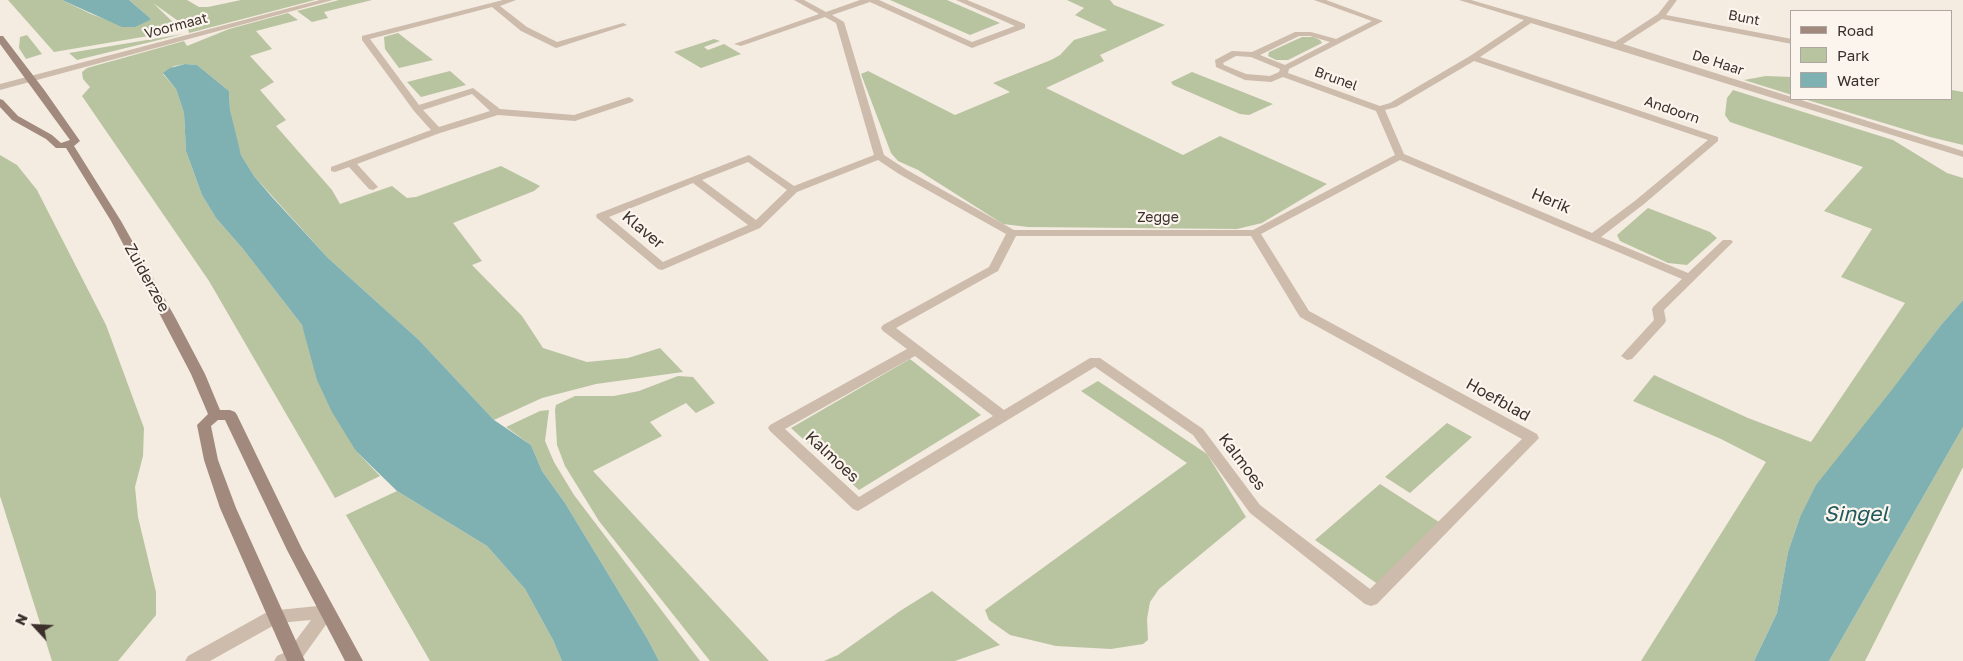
<!DOCTYPE html>
<html>
<head>
<meta charset="utf-8">
<style>
  body { margin:0 }
  #map { position:relative; width:1963px; height:661px; overflow:hidden; background:#f4ebe1; font-family:"Golos Text",sans-serif }
  canvas { display:block }
  .legend { position:absolute; left:1790px; top:10px; width:162px; height:90px; box-sizing:border-box; background:#fbf5ee; border:1px solid #aea6a0; margin:0; padding:6px 9px; list-style:none; font-size:15px; color:#3b302b }
  .legend li { display:flex; align-items:center; gap:10px; height:25px }
  .legend b { width:25px; border:1px solid #aea6a0 }
  .north { position:absolute; left:10px; top:601px; width:50px; height:50px; -webkit-text-stroke:4px #fbf5ee; paint-order:stroke; rotate:295deg; font-size:14px; font-weight:700; line-height:20px; text-align:center; color:#3b302b }
  .north::after { content:''; display:block; margin:auto; width:18px; height:22px; background:#3b302b; clip-path:polygon(50% 0,100% 100%,50% 72%,0 100%) }
</style>
</head>
<body>
<div id="map">
<canvas width="1963" height="661"></canvas>
<ul class="legend">
<li><b style="height:6px;background:#a18a7d"></b>Road</li>
<li><b style="height:14px;background:#b8c4a0"></b>Park</li>
<li><b style="height:14px;background:#7fb0b2"></b>Water</li>
</ul>
<div class="north">N</div>
</div>
<script>
const g = document.querySelector('canvas').getContext('2d');
g.lineJoin = 'round';
function fillPath(path, color) { g.fillStyle = color; g.fill(path, 'evenodd'); }
const shape = rows => new Path2D(rows.map(r => 'M' + r).join(''));
function write(font, color, halo, rows, align = 'center') {
  g.font = font + ' "Golos Text",sans-serif'; g.lineWidth = 4.5; g.setLineDash([]); g.textBaseline = 'middle'; g.strokeStyle = halo; g.fillStyle = color; for (const [text, x, y, turn = 0] of rows) {
    g.save(); g.translate(x, y); g.rotate((+turn || 0) * Math.PI / 180); g.textAlign = isNaN(turn) ? turn : align; if (halo) g.strokeText(text, 0, 0); g.fillText(text, 0, 0); g.restore();
  }
}
fillPath(shape([
  [8,0,62,0,91,14,126,27,130,27,150,18,129,0,187,0,199,7,208,7,241,0,315,0,189,33,188,28,153,3,177,26,178,31,54,52],
  [339,0,372,0,324,12,328,18,312,22,297,11],
  [890,0,947,0,1000,23,970,35],
  [1067,0,1110,0,1114,5,1165,25,1100,55,1104,61,1046,88,1183,155,1220,136,1327,184,1262,223,1237,229,1028,227,1003,224,918,170,898,161,891,153,861,74,868,71,955,115,1010,92,993,83,1051,60,1060,55,1074,40,1107,30,1075,15,1084,8],
  [288,13,298,20,256,31,272,49,250,56,274,82,260,90,286,120,276,126,332,190,340,204,392,186,407,198,416,197,501,166,540,186,534,191,453,223,482,261,472,265,522,316,543,348,587,362,628,358,660,348,683,372,596,384,542,398,494,420,419,340,328,258,254,176,241,155,235,136,230,110,229,91,197,65,185,64,174,66,163,74,176,89,184,113,186,151,202,195,216,218,243,249,302,325,310,347,356,451,380,476,335,498,209,281,82,96,90,87,83,79,82,72,87,68,184,41,187,46,229,29],
  [398,33,433,60,399,68,385,49,384,37],
  [183,34,77,60,69,53],
  [27,35,42,54,26,59,19,48,20,37],
  [1302,37,1314,37,1320,40,1322,43,1288,60,1276,60,1268,56,1269,52],
  [714,39,720,41,704,47,708,50,724,44,741,54,701,68,674,52],
  [450,71,466,85,421,97,407,82],
  [1192,72,1273,104,1249,115,1240,114,1173,85,1171,82],
  [1766,76,1792,77,1792,95,1744,80],
  [1733,90,1893,140,1947,173,1963,178,1963,300,1941,325,1800,517,1788,552,1777,613,1754,661,1641,661,1766,462,1721,439,1633,401,1654,375,1748,418,1811,442,1905,303,1841,277,1872,229,1824,211,1863,167,1730,122,1725,115,1727,98],
  [1952,90,1963,92,1963,145,1930,137,1804,99,1952,99],
  [0,155,17,165,37,190,106,325,144,428,143,456,135,487,138,517,156,592,156,615,118,661,52,661,0,496],
  [1648,208,1710,232,1717,238,1687,265,1668,263,1620,241,1617,235],
  [910,359,981,415,859,490,791,428],
  [678,376,693,377,715,403,696,413,686,403,650,422,662,436,593,471,769,661,710,661,599,521,565,466,557,445,555,410,556,405,575,396,614,396,639,391],
  [1098,381,1207,454,1246,517,1159,589,1150,602,1147,619,1148,640,1143,644,1111,649,1056,646,1010,635,989,620,985,610,1187,463,1081,391],
  [549,410,545,441,554,462,574,495,700,661,659,661,647,638,565,503,542,471,531,445,506,427,540,411],
  [1447,423,1472,437,1410,493,1385,477],
  [1963,427,1963,467,1865,661,1829,661],
  [1380,484,1442,524,1379,585,1315,540],
  [397,491,487,546,525,589,553,640,562,661,430,661,346,515],
  [932,591,1000,645,955,661,824,661,838,655,900,611]
]), '#b8c4a0');
fillPath(shape([
  [62,0,129,0,150,18,150,20,135,27,122,27],
  [185,64,197,65,229,91,230,110,241,155,254,176,271,196,328,258,419,340,494,420,531,445,542,471,565,503,647,638,659,661,562,661,553,640,525,589,487,546,397,491,356,451,332,412,317,380,302,325,243,249,216,218,202,195,186,151,184,113,176,89,163,73,170,68],
  [1963,300,1963,427,1829,661,1754,661,1777,613,1788,552,1800,517,1816,485,1891,391,1941,325]
]), '#7fb0b2');
fillPath(shape([
  [320,0,333,0,0,90,0,84,320,0],
  [503,0,516,0,500,6,527,27,557,42,623,23,627,25,556,48,521,31,492,7,370,39,419,105,473,88,500,109,574,115,629,97,634,100,632,102,575,121,498,115,440,133,357,164,378,187,373,190,369,189,349,167,335,172,331,171,331,167,431,130,414,111,362,40,362,36,503,0],
  [472,94,490,111,439,127,423,110,472,94],
  [794,0,804,0,826,12,860,0,879,0,972,42,1015,26,956,0,967,0,1025,24,1025,28,972,48,870,2,832,15,844,22,884,155,907,170,1014,230,1253,230,1395,155,1376,111,1283,77,1271,82,1245,80,1216,67,1215,60,1232,51,1252,52,1295,32,1311,32,1336,39,1372,21,1314,0,1326,0,1383,21,1289,69,1288,73,1380,106,1390,103,1470,56,1524,20,1459,0,1471,0,1615,42,1658,14,1669,0,1677,0,1666,15,1792,39,1792,44,1662,19,1623,44,1963,151,1963,157,1531,23,1480,57,1718,137,1718,141,1644,204,1601,237,1688,273,1723,240,1731,240,1733,242,1664,310,1666,321,1664,324,1632,359,1627,360,1621,356,1654,320,1652,309,1654,306,1682,279,1400,160,1261,234,1309,311,1537,434,1539,438,1377,604,1371,606,1365,604,1250,513,1193,435,1095,367,858,511,853,509,770,431,768,428,770,425,907,349,883,331,881,328,883,325,989,267,1006,234,899,174,878,160,797,192,760,228,662,270,658,269,597,218,596,216,597,214,749,155,794,186,874,155,836,23,825,17,741,46,734,44,819,14,794,0],
  [1299,36,1310,36,1330,42,1285,65,1260,55,1299,36],
  [1236,56,1251,57,1280,69,1279,72,1270,76,1246,74,1224,65,1223,63,1236,56],
  [1474,61,1708,140,1636,200,1592,233,1404,154,1385,110,1396,107,1474,61],
  [748,162,787,190,756,220,702,180,748,162],
  [693,183,748,225,663,262,609,217,693,183],
  [1016,236,1251,236,1300,317,1522,439,1370,589,1260,505,1203,429,1100,358,1090,358,1004,410,896,328,998,271,1016,236],
  [915,356,993,416,859,497,785,429,915,356],
  [327,605,333,607,335,612,300,661,274,661,277,656,288,651,311,620,278,623,210,661,185,661,188,656,269,611,327,605]
]), '#cdbbac');
fillPath(shape([
  [0,36,3,36,45,91,80,141,74,146,121,221,176,319,205,374,220,410,230,410,235,412,237,415,302,549,363,661,345,661,287,550,225,420,218,420,211,426,218,460,236,508,305,661,287,661,220,508,204,460,197,425,208,414,191,374,111,221,66,148,56,148,46,139,12,120,0,107,0,99,3,100,18,116,52,135,61,143,70,140,0,44,0,36]
]), '#a18a7d');
write('14px', '#3b302b', '#fbf5ee', [
  ["Bunt",1744,18,11],
  ["Voormaat",176,26,-15],
  ["De Haar",1718,63,18],
  ["Brunel",1336,79,20],
  ["Andoorn",1672,110,19],
  ["Zegge",1158,218]
]);
write('16px', '#3b302b', '#fbf5ee', [
  ["Herik",1551,201,23],
  ["Klaver",643,230,40],
  ["Zuiderzee",147,278,61],
  ["Hoefblad",1498,400,29],
  ["Kalmoes",832,457,43],
  ["Kalmoes",1242,462,53]
]);
write('italic 21px', '#1f5a5e', '#fbf5ee', [
  ["Singel",1856,514]
]);
</script>
</body>
</html>
